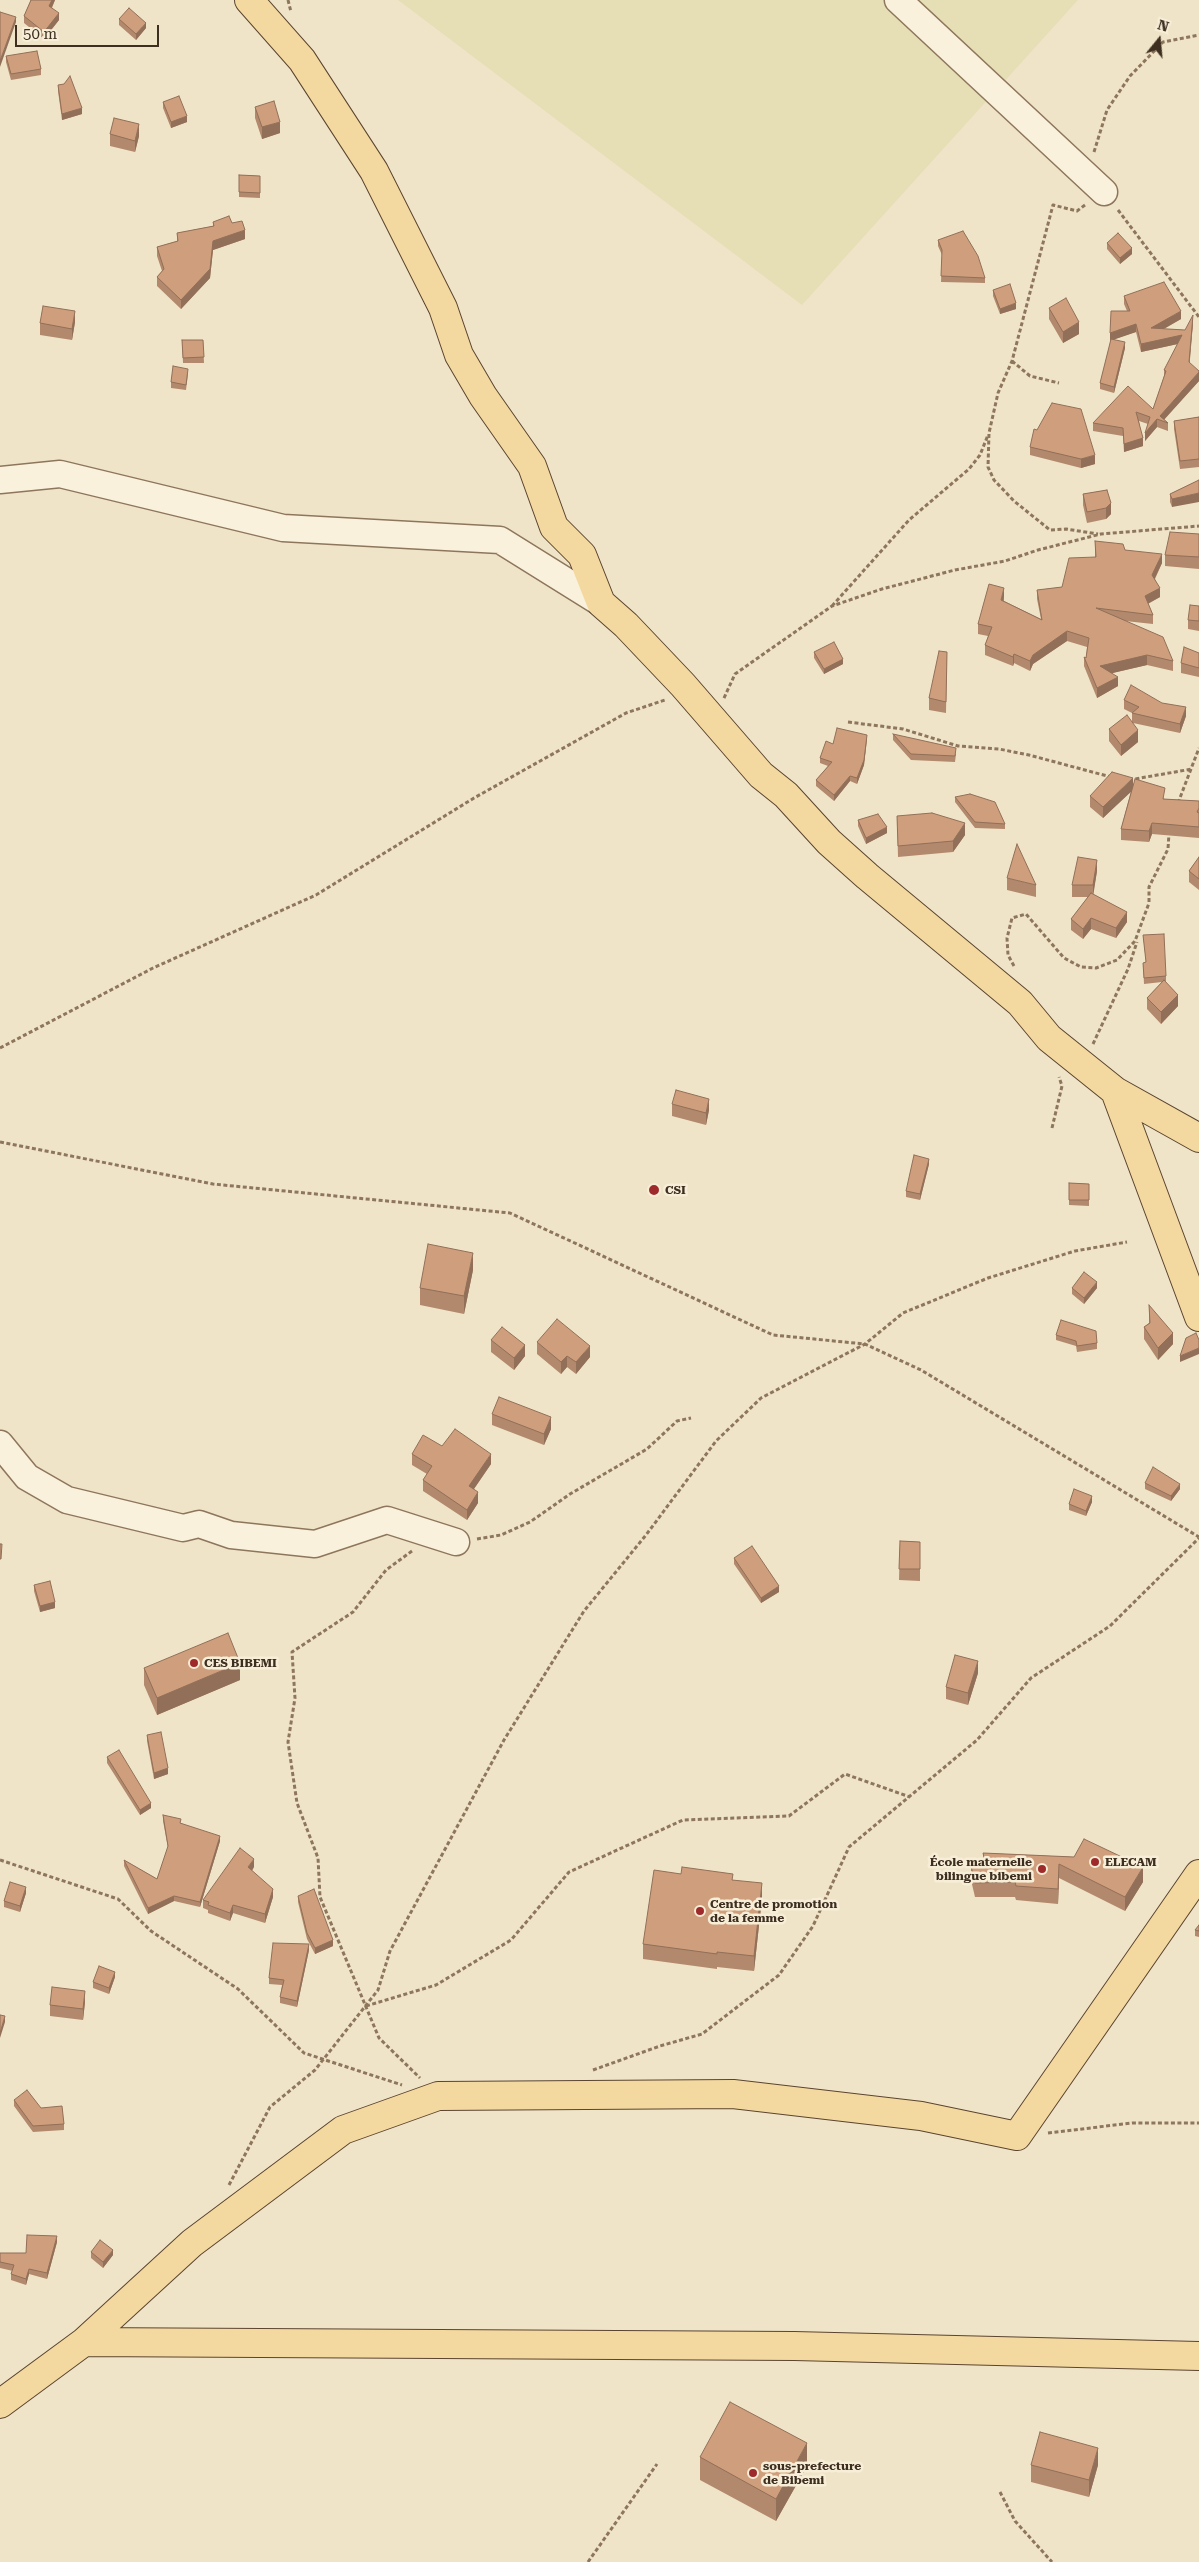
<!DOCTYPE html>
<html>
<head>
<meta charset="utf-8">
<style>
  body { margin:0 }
  #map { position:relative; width:1199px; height:2562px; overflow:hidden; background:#f0e4c8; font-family:"Roboto Serif",serif }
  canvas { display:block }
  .north { position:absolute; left:1134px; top:15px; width:50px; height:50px; -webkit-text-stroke:4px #f7eed8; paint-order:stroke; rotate:17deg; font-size:14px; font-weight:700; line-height:20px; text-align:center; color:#3d2e20 }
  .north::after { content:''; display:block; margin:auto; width:18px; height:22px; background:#3d2e20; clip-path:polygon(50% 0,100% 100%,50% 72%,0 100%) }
  .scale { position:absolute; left:15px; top:25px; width:144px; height:22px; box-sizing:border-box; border:2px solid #3d2e20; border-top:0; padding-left:6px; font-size:15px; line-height:18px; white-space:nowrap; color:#3d2e20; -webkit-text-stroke:4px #f7eed8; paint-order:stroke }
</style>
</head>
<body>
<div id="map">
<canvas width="1199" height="2562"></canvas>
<div class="north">N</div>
<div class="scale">50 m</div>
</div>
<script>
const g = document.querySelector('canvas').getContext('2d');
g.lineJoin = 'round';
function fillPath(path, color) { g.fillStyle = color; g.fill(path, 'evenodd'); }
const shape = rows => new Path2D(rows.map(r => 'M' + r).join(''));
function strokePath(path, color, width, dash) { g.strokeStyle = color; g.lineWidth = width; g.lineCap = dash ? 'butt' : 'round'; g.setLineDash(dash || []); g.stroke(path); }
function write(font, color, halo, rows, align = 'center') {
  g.font = font + ' "Roboto Serif",serif'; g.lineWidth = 5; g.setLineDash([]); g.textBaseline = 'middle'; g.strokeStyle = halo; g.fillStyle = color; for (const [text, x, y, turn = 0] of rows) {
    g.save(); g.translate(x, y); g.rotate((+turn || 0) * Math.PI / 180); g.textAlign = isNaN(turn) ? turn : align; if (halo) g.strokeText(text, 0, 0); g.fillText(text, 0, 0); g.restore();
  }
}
fillPath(shape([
  [398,0,1078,0,802,305]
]), '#e6deb5');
const minor = shape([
  [898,0,1104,192],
  [0,480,60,474,283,528,500,540,601,603],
  [0,1444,27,1477,67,1500,183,1528,199,1524,231,1535,315,1544,387,1520,456,1542]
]);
const major = shape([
  [249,0,302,60,374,171,443,308,459,355,483,396,532,466,554,527,582,555,601,603,626,625,683,685,761,775,786,795,829,842,867,876,1020,1003,1049,1038,1115,1091,1199,1138],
  [1115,1091,1199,1317],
  [84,2342,794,2346,1199,2356],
  [0,2404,84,2342,192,2243,343,2130,438,2096,733,2094,921,2116,1017,2136,1199,1874]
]);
strokePath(minor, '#8d765c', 29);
strokePath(major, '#5b4430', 30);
strokePath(shape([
  [288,0,291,12],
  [1094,152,1107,110,1130,76,1163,42,1199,35],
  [1085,205,1077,211,1053,205,1012,361,998,393,989,433,988,467,994,480,1014,501,1050,530,1066,529,1098,534],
  [1118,210,1199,317],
  [1012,361,1030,376,1059,383],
  [832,606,909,520,969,469,980,455,988,435],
  [724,698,735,674,832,606,882,589,955,570,1005,561,1038,550,1101,534,1199,526],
  [848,722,903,729,958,746,999,749,1029,755,1111,777],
  [1129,780,1192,769],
  [1178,803,1199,748],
  [1149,902,1149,887,1168,849,1169,833],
  [1014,966,1008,955,1007,938,1012,918,1026,914,1064,958,1081,967,1096,968,1117,960,1135,941,1149,903],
  [1093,1044,1128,969,1137,942],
  [0,1048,153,968,316,895,474,798,626,713,665,700],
  [1052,1128,1062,1086,1059,1077],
  [0,1142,213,1184,510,1213,773,1335,865,1344,921,1370,1199,1537],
  [477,1539,501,1535,530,1522,570,1494,647,1449,677,1421,691,1418],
  [412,1551,386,1570,353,1612,292,1652,295,1698,288,1742,297,1803,318,1858,320,1897,379,2038,420,2078],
  [0,1860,118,1899,151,1931,238,1989,304,2053,402,2085],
  [366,2006,436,1985,511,1940,569,1872,683,1820,789,1816,845,1774,910,1797],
  [593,2070,660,2046,702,2034,779,1975,813,1926,849,1847,977,1740,1031,1678,1110,1626,1199,1538],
  [1048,2133,1132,2123,1199,2123],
  [229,2185,270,2107,315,2070,378,1990,390,1951,504,1740,584,1611,646,1535,716,1441,761,1398,865,1344,903,1313,988,1278,1075,1251,1127,1242],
  [1000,2492,1015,2521,1052,2562],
  [588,2562,657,2464]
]), '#8d765c', 3, [4, 2.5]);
strokePath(minor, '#faf1dc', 26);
strokePath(major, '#f3d9a0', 28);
fillPath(shape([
  [31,0,55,0,52,8,59,20,44,39,24,23,24,16],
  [119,19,146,28,136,40,119,25],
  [6,56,41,69,41,75,11,80,6,62],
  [58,85,82,114,62,120,58,91],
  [163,102,187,122,171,128,163,108],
  [255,107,280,133,262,139,255,118],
  [110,134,139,136,135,152,110,146],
  [239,175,260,176,260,198,239,197],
  [213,222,232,223,245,239,213,250,210,278,181,309,157,286,157,277,162,271,157,256,157,247,177,241,177,233,213,226],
  [938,240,985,278,985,283,941,282,942,255,938,246],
  [1107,243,1132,254,1120,264,1107,249],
  [993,290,1016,309,1000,314,993,296],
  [1124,296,1181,319,1164,329,1185,330,1193,323,1189,363,1199,381,1164,419,1168,423,1168,431,1157,427,1145,441,1148,424,1139,421,1143,446,1124,452,1123,436,1093,431,1093,423,1153,409,1164,376,1164,370,1178,344,1141,352,1136,332,1114,339,1125,348,1114,393,1100,389,1100,383,1111,341,1127,311,1124,304],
  [1049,308,1079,334,1063,343,1049,319],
  [75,322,72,340,40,335,40,323],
  [182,340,203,340,204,363,183,363],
  [188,374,186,390,171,388,171,382],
  [1199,417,1199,467,1180,469,1174,429,1174,421],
  [1037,430,1095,464,1081,468,1030,455,1030,447],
  [1199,480,1172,507,1170,502,1170,494],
  [1107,490,1111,514,1106,519,1087,523,1083,505,1083,494],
  [1199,534,1199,569,1165,566,1165,555],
  [1095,541,1125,550,1162,563,1155,579,1160,597,1148,604,1153,615,1153,624,1125,621,1173,661,1173,671,1147,665,1112,673,1118,686,1097,698,1084,666,1084,657,1086,658,1087,647,1067,641,1033,664,1030,671,1014,663,1013,666,985,655,985,645,988,636,978,634,978,624,1004,597,1004,601,1041,619,1037,599,1037,590,1062,587,1095,557],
  [1199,606,1199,631,1188,629,1188,620],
  [814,652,843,664,824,674,814,658],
  [947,652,946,713,929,710,929,698],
  [1199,653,1199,677,1181,673,1181,663],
  [1124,700,1186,716,1180,733,1133,723,1138,742,1121,756,1109,741,1109,729,1132,721,1132,713,1124,709],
  [893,734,956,754,955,762,911,760,893,740],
  [867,740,864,765,857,784,850,781,834,801,816,786,816,780,828,766,820,763,820,758,833,744],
  [1133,785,1165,799,1199,801,1199,838,1152,834,1149,842,1121,840,1121,829,1131,791,1103,818,1090,807,1090,796],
  [955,797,1005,824,1005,829,975,828,955,802],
  [897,816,965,835,953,852,898,857],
  [858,820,887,833,866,844,858,826],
  [1199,857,1199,890,1189,882,1189,871],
  [1097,871,1093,894,1127,922,1116,938,1091,929,1083,939,1071,930,1071,919,1088,897,1072,897,1072,885],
  [1007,878,1036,885,1036,897,1007,890],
  [1143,935,1166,976,1166,982,1178,1006,1161,1024,1147,1009,1147,998,1162,982,1144,984,1143,963,1146,962],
  [672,1104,709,1110,706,1125,672,1116],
  [929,1164,920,1200,906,1197,906,1191],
  [1069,1183,1089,1184,1089,1206,1069,1205],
  [473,1270,464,1314,420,1305,420,1288],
  [1072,1288,1097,1288,1084,1304,1072,1294],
  [1149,1305,1173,1344,1158,1360,1144,1339,1144,1327,1149,1323],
  [1056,1335,1097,1343,1097,1349,1077,1352,1076,1346,1056,1340],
  [491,1340,525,1356,514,1370,491,1352],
  [537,1342,590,1357,576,1374,567,1367,561,1374,537,1354],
  [492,1414,551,1429,544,1445,492,1425],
  [442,1446,491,1464,474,1489,478,1503,467,1520,423,1491,423,1480,427,1474,412,1465,412,1454],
  [1145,1483,1180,1489,1171,1501,1145,1489],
  [1092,1502,1086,1516,1069,1510,1069,1504],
  [900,1541,920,1542,920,1581,899,1580],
  [734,1558,779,1592,761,1603,734,1564],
  [34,1585,55,1608,40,1612,34,1591],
  [144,1668,240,1680,157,1715,144,1685],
  [978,1673,968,1705,946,1699,946,1687],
  [147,1735,168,1774,154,1779,147,1741],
  [107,1757,151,1808,140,1815,107,1763],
  [163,1815,220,1841,200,1907,174,1901,148,1914,124,1866,124,1860,157,1879,168,1848,163,1821],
  [983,1853,1074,1857,1143,1882,1125,1911,1059,1878,1058,1904,1016,1900,1015,1897,975,1897,971,1880,971,1866,983,1866],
  [254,1867,252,1871,273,1897,265,1923,233,1913,230,1921,208,1913,208,1910,203,1908,203,1900],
  [681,1874,733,1880,762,1898,754,1971,717,1967,717,1969,643,1959,643,1944],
  [26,1893,20,1912,4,1907,4,1901],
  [298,1896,333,1946,315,1954,307,1939,298,1902],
  [1199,1925,1199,1937,1195,1936,1195,1930],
  [309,1950,297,2007,280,2003,280,1997,282,1985,269,1984,269,1978],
  [115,1977,109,1994,93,1988,93,1982],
  [85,2002,83,2020,50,2016,50,2005],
  [14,2100,64,2124,64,2130,33,2132,14,2106],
  [57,2242,47,2279,29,2274,26,2285,11,2280,11,2274,13,2271,0,2268,0,2253,26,2253],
  [91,2252,113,2255,103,2268,91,2258],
  [700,2457,807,2466,776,2521,700,2480],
  [1031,2465,1098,2465,1089,2497,1031,2482]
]), '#b2896c');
fillPath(shape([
  [52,0,55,0,49,13,49,6],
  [59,13,59,20,44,39,44,32],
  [16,17,16,22,0,67,0,61],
  [146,23,146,28,136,40,136,34],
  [82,108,82,114,62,120,62,114],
  [187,116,187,122,171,128,171,122],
  [280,122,280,133,262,139,262,127],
  [139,124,139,136,135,152,135,141],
  [245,230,245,239,213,250,210,278,181,309,181,300,213,241],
  [1132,248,1132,254,1120,264,1120,258],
  [1016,303,1016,309,1000,314,1000,309],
  [75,311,75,322,72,340,72,329],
  [1181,311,1181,319,1151,336,1151,328],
  [1193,315,1193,323,1189,371,1189,362],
  [1079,322,1079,334,1063,343,1063,332],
  [1136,324,1136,332,1110,341,1110,333],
  [1182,335,1182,343,1141,352,1141,344],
  [1125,342,1125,348,1114,393,1114,387],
  [1199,372,1199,381,1163,421,1160,416],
  [1157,419,1157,427,1145,441,1145,433],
  [1143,438,1143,446,1124,452,1124,444],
  [1095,455,1095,464,1081,468,1081,459],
  [1199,493,1199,502,1172,507,1172,499],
  [1111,503,1111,514,1106,519,1106,508],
  [1162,554,1162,563,1152,584,1152,575],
  [1004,588,1004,597,1001,609,1001,600],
  [1160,588,1160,597,1145,605,1145,596],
  [1067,631,1067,641,1033,664,1030,671,1030,661,1033,655],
  [1014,654,1014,663,1013,666,1013,657],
  [1147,655,1147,665,1100,676,1100,666],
  [843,659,843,664,824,674,824,669],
  [1118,677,1118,686,1097,698,1097,688],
  [1186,707,1186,716,1180,733,1180,724],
  [1138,730,1138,742,1121,756,1121,745],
  [867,735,864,765,857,784,857,778],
  [850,776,850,781,834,801,834,795],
  [1133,778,1133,790,1103,818,1103,807],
  [965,823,965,835,953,852,953,841],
  [1152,823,1152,834,1149,842,1149,831],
  [887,827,887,833,866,844,866,838],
  [1097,860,1097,871,1093,897,1093,885],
  [1127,912,1127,922,1116,938,1116,928],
  [1091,918,1091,929,1083,939,1083,929],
  [1178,995,1178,1006,1161,1024,1161,1012],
  [709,1099,709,1110,706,1125,706,1113],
  [929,1159,929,1164,920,1200,920,1194],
  [473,1253,473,1270,464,1314,464,1296],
  [1097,1282,1097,1288,1084,1304,1084,1298],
  [1173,1333,1173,1344,1158,1360,1158,1348],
  [525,1345,525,1356,514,1370,514,1358],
  [590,1346,590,1357,576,1374,576,1362],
  [1199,1348,1199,1354,1180,1362,1180,1356],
  [567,1356,567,1367,561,1374,561,1362],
  [551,1417,551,1429,544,1445,544,1434],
  [491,1454,491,1464,469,1496,469,1486],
  [1180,1484,1180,1489,1171,1501,1171,1496],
  [478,1492,478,1503,467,1520,467,1510],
  [1092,1496,1092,1502,1086,1516,1086,1511],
  [779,1586,779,1592,761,1603,761,1598],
  [55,1602,55,1608,40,1612,40,1606],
  [978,1661,978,1673,968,1705,968,1693],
  [240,1663,240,1680,157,1715,157,1698],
  [168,1768,168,1774,154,1779,154,1773],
  [151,1803,151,1808,140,1815,140,1810],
  [220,1836,220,1841,200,1907,200,1902],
  [254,1859,254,1867,248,1876,248,1867],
  [1059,1864,1059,1878,1058,1904,1058,1889],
  [1143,1867,1143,1882,1125,1911,1125,1897],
  [762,1883,762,1898,754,1971,754,1956],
  [26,1887,26,1893,20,1912,20,1906],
  [273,1889,273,1897,265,1923,265,1914],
  [174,1896,174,1901,148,1914,148,1908],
  [233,1905,233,1913,230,1921,230,1913],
  [333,1940,333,1946,315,1954,315,1948],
  [309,1944,309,1950,297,2007,297,2001],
  [115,1972,115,1977,109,1994,109,1988],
  [85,1991,85,2002,83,2020,83,2009],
  [5,2016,5,2022,0,2038,0,2033],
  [57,2236,57,2242,47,2279,47,2273],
  [113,2250,113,2255,103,2268,103,2262],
  [29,2269,29,2274,26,2285,26,2279],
  [807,2443,807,2466,776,2521,776,2499],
  [1098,2448,1098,2465,1089,2497,1089,2480]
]), '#916f58');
const building = shape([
  [31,0,52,0,49,6,59,13,44,32,24,16,31,0],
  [129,8,146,23,136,34,119,19,129,8],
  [0,12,16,17,0,61,0,12],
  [37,51,41,69,11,74,6,56,37,51],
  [70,76,82,108,62,114,58,85,64,84,70,76],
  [179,96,187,116,171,122,163,102,179,96],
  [274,101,280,122,262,127,255,107,274,101],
  [114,118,139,124,135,141,110,134,114,118],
  [239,175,260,176,260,193,239,192,239,175],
  [229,216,232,223,242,221,245,230,213,241,210,269,181,300,157,277,164,269,157,247,178,241,177,233,214,226,213,222,229,216],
  [963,231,978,256,985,278,941,276,942,250,938,240,963,231],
  [1118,233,1132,248,1120,258,1107,243,1118,233],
  [1164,282,1181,311,1151,328,1185,330,1193,315,1189,362,1199,371,1199,372,1160,416,1168,423,1157,419,1145,433,1150,417,1136,412,1143,438,1124,444,1123,428,1093,423,1128,386,1153,409,1166,371,1164,370,1182,335,1141,344,1136,324,1110,333,1111,311,1130,311,1124,296,1164,282],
  [1010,284,1016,303,1000,309,993,290,1010,284],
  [1066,298,1079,322,1063,332,1049,308,1066,298],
  [43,306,75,311,72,329,40,323,43,306],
  [1111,339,1125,342,1114,387,1100,383,1111,339],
  [182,340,203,340,204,357,183,358,182,340],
  [173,366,188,369,186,385,171,382,173,366],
  [1052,403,1081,409,1095,455,1081,459,1030,447,1034,429,1037,430,1052,403],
  [1199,417,1199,459,1180,461,1174,421,1199,417],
  [1199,480,1199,493,1172,499,1170,494,1199,480],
  [1107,490,1111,503,1106,508,1087,512,1083,494,1107,490],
  [1170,532,1199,534,1199,557,1165,555,1170,532],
  [1095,541,1123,544,1125,550,1162,554,1152,575,1160,588,1145,596,1153,615,1096,608,1163,637,1173,661,1147,655,1100,666,1118,677,1097,688,1084,657,1086,658,1089,638,1067,631,1033,655,1030,661,1014,654,1013,657,985,645,992,627,978,624,989,584,1004,588,1001,600,1042,620,1037,590,1062,587,1069,558,1096,557,1095,541],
  [1190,605,1199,606,1199,621,1188,620,1190,605],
  [834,642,843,659,824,669,814,652,834,642],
  [1184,647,1199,653,1199,668,1181,663,1184,647],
  [939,651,947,652,946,702,929,698,939,651],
  [1131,685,1162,703,1186,707,1180,724,1132,713,1139,707,1124,700,1131,685],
  [1127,715,1138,730,1121,745,1109,729,1127,715],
  [837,728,867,735,864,760,857,778,850,776,834,795,816,780,832,762,820,758,826,741,833,744,837,728],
  [893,734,956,748,955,756,911,754,893,734],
  [1112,772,1133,778,1103,807,1090,796,1112,772],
  [1135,779,1165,788,1163,799,1199,801,1199,808,1197,812,1199,813,1199,827,1152,823,1149,831,1121,829,1135,779],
  [970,794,995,802,1005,824,975,822,955,797,970,794],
  [932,813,965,823,953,841,898,846,897,816,932,813],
  [878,814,887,827,866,838,858,820,878,814],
  [1017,844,1036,885,1007,878,1017,844],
  [1078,857,1097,860,1093,885,1072,885,1078,857],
  [1199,857,1199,879,1189,871,1199,857],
  [1091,893,1127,912,1116,928,1091,918,1083,929,1071,919,1091,893],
  [1164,934,1166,976,1144,978,1143,963,1146,962,1143,935,1164,934],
  [1164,980,1178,995,1161,1012,1147,998,1164,980],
  [676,1090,709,1099,706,1113,672,1104,676,1090],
  [914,1155,929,1159,920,1194,906,1191,914,1155],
  [1069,1183,1089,1184,1089,1200,1069,1200,1069,1183],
  [428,1244,473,1253,464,1296,420,1288,428,1244],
  [1084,1272,1097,1282,1084,1298,1072,1288,1084,1272],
  [1149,1305,1173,1333,1158,1348,1144,1327,1150,1323,1149,1305],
  [557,1319,590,1346,576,1362,567,1356,561,1362,537,1342,557,1319],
  [1061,1320,1096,1331,1097,1343,1077,1346,1076,1341,1056,1335,1061,1320],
  [502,1327,525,1345,514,1358,491,1340,502,1327],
  [1196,1333,1199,1340,1199,1348,1180,1356,1186,1338,1196,1333],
  [499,1397,551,1417,544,1434,492,1414,499,1397],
  [455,1429,491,1454,469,1486,478,1492,467,1510,423,1480,432,1466,412,1454,423,1435,442,1446,455,1429],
  [1153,1467,1180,1484,1171,1496,1145,1483,1153,1467],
  [1074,1489,1092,1496,1086,1511,1069,1504,1074,1489],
  [900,1541,920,1542,920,1569,899,1569,900,1541],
  [0,1544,2,1544,1,1559,0,1559,0,1544],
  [752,1546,779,1586,761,1598,734,1558,752,1546],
  [50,1581,55,1602,40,1606,34,1585,50,1581],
  [228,1633,240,1663,157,1698,144,1668,228,1633],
  [955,1655,978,1661,968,1693,946,1687,955,1655],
  [161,1732,168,1768,154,1773,147,1735,161,1732],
  [119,1750,151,1803,140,1810,107,1757,119,1750],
  [163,1815,181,1819,180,1823,220,1836,200,1902,174,1896,148,1908,124,1860,157,1879,168,1846,163,1815],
  [1084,1839,1143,1867,1125,1897,1059,1864,1058,1889,1016,1886,1015,1882,975,1883,971,1866,986,1866,983,1853,1074,1857,1084,1839],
  [240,1848,254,1859,248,1867,273,1889,265,1914,233,1905,230,1913,208,1905,209,1902,203,1900,240,1848],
  [682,1867,733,1874,732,1880,762,1883,754,1956,717,1952,717,1954,643,1944,654,1870,681,1874,682,1867],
  [10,1882,26,1887,20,1906,4,1901,10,1882],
  [314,1889,333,1940,315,1948,307,1933,298,1896,314,1889],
  [1199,1925,1199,1931,1195,1930,1199,1925],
  [273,1943,309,1944,297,2001,280,1997,284,1980,269,1978,273,1943],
  [99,1966,115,1972,109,1988,93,1982,99,1966],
  [52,1987,85,1991,83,2009,50,2005,52,1987],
  [0,2015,5,2016,0,2033,0,2015],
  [27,2090,41,2108,62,2106,64,2124,33,2126,14,2100,27,2090],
  [27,2235,57,2236,47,2273,29,2269,26,2279,11,2274,14,2265,0,2262,0,2253,26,2253,27,2235],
  [100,2240,113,2250,103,2262,91,2252,100,2240],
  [730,2402,807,2443,776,2499,700,2457,730,2402],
  [1040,2432,1098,2448,1089,2480,1031,2465,1040,2432]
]);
fillPath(building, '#cf9f7d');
strokePath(building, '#916f58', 1);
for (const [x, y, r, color] of [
  [654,1190,6,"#9e2a2b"],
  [194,1663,5,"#9e2a2b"],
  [1095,1862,5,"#9e2a2b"],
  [1042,1869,5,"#9e2a2b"],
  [700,1911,5,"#9e2a2b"],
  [753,2473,5,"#9e2a2b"]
]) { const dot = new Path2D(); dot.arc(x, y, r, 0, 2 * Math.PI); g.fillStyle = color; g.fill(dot); strokePath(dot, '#f7eed8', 2); }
write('bold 12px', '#3d2e20', '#f7eed8', [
  ["CSI",665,1190],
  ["CES BIBEMI",204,1663],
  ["École maternelle",1032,1862,"right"],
  ["bilingue bibemi",1032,1876,"right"],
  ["ELECAM",1105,1862],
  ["Centre de promotion",710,1904],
  ["de la femme",710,1918],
  ["sous-prefecture",763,2466],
  ["de Bibemi",763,2480]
], 'left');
</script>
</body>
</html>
